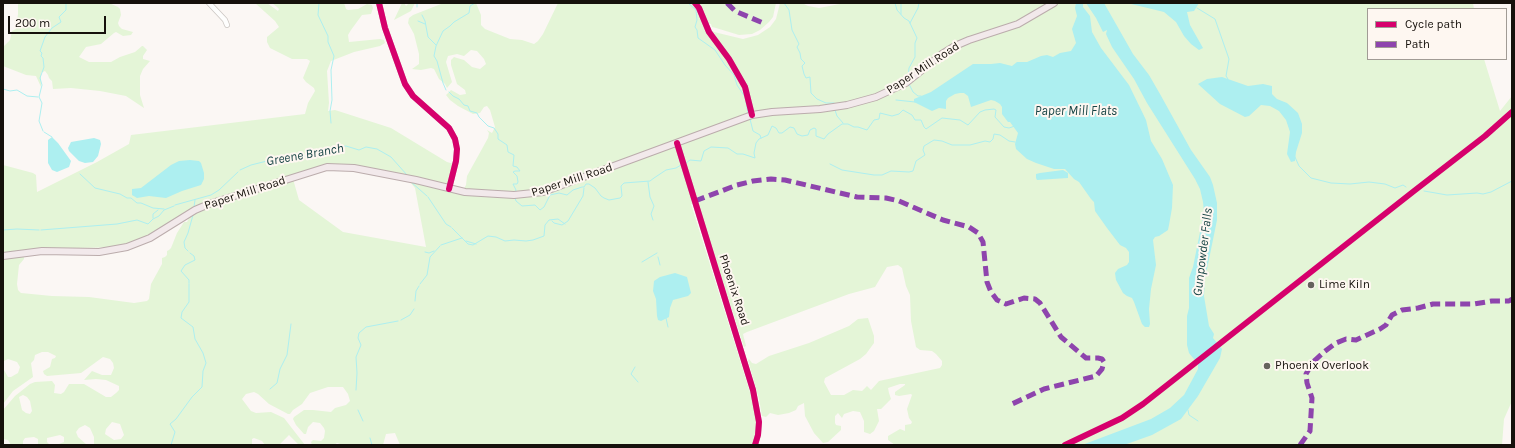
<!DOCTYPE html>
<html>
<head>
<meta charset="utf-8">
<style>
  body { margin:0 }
  #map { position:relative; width:1515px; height:448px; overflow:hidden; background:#fbf7f4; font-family:Karla,sans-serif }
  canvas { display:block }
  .frame { position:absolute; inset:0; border:4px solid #16110c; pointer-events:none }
  .legend { position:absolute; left:1367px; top:8px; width:140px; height:52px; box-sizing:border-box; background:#fef7f1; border:1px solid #a19b95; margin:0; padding:5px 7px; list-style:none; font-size:12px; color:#16110c }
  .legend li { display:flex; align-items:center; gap:8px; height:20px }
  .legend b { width:20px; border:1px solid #a19b95 }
  .scale { position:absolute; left:8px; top:16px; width:98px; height:18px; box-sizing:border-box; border:2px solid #16110c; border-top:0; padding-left:5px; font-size:12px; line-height:14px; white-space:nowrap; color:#16110c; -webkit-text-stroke:3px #fef7f1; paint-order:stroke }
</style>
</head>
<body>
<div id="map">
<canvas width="1515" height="448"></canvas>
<div class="frame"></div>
<ul class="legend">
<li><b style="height:5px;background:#d6006c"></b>Cycle path</li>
<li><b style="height:5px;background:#8e44ad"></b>Path</li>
</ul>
<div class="scale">200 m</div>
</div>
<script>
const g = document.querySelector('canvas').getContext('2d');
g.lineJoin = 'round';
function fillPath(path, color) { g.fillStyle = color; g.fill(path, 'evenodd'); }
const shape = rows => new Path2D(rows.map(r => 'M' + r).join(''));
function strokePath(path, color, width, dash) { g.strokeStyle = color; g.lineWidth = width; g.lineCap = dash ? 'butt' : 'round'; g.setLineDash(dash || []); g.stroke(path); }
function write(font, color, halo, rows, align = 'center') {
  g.font = font + ' Karla,sans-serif'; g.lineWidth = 4; g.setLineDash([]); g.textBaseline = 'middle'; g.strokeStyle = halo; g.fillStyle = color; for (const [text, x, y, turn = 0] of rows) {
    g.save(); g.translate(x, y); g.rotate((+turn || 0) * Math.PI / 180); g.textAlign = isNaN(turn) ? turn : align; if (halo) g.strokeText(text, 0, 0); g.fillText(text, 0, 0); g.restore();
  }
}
fillPath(shape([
  [18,3,109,3,118,7,120,9,121,15,118,23,119,26,122,29,133,32,131,35,123,36,116,32,114,33,101,44,86,47,79,57,89,62,111,62,120,57,135,52,142,46,143,46,147,50,143,56,143,59,150,61,143,69,140,76,140,95,144,108,126,96,100,91,71,88,53,89,52,81,49,78,48,75,45,71,41,73,41,87,36,76,26,75,3,66,3,47,10,40,12,31,16,29,18,14],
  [255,3,267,3,278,11,279,9,277,7,272,3,344,3,346,9,348,10,358,9,367,4,372,5,373,8,371,14,362,15,351,30,348,35,349,42,380,39,384,40,385,43,380,46,354,52,331,61,327,71,329,103,328,111,335,110,391,128,447,162,454,164,448,183,446,184,339,165,210,202,149,236,121,247,35,249,3,253,3,165,33,173,36,175,37,192,97,162,129,144,131,135,305,114,308,103,315,91,314,88,306,82,303,78,310,61,307,59,292,59,270,48,267,42,267,37,279,27,275,21],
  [402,3,404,3,406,6,409,3,415,3,411,11,394,20],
  [451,3,476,3,481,15,481,25,485,29,510,39,522,40,534,44,538,41,543,34,558,3,776,3,773,17,769,22,760,30,752,34,739,35,716,28,712,27,711,24,706,23,709,29,714,32,743,39,758,35,770,27,776,19,780,3,802,3,808,6,819,8,845,3,1473,3,1474,9,1368,9,1368,59,1484,59,1500,111,1512,96,1512,401,1504,419,1502,445,895,445,888,440,888,436,900,429,905,431,905,425,911,424,912,422,909,418,907,409,912,395,911,394,899,396,895,395,895,392,905,385,905,384,900,384,888,388,889,393,891,399,881,409,877,409,879,421,874,431,870,434,864,432,864,421,860,412,853,411,844,414,842,418,838,413,835,416,835,423,836,425,841,426,841,430,828,442,823,443,814,433,805,416,804,403,798,406,796,410,789,413,778,415,770,413,766,417,762,416,759,399,748,360,749,359,752,363,756,364,769,356,809,343,849,326,858,319,868,318,874,336,874,343,866,354,860,359,825,378,824,382,831,395,844,395,853,390,862,391,867,386,871,390,879,381,940,368,942,365,942,361,936,354,932,351,920,350,916,347,911,321,910,295,906,286,902,268,898,265,887,267,875,287,849,294,747,332,743,334,746,346,744,347,697,202,691,204,754,405,757,428,756,439,753,445,400,445,395,433,386,434,383,445,343,445,337,443,334,445,312,445,311,442,313,440,321,441,324,438,325,431,324,428,320,423,313,422,308,427,306,434,304,434,296,425,293,419,294,417,304,410,313,410,331,412,335,408,346,405,350,401,348,394,343,387,328,387,310,393,302,404,293,410,290,414,288,414,269,404,258,394,254,392,246,394,242,399,251,411,256,413,271,412,284,418,305,445,298,445,298,444,289,435,279,445,265,445,262,441,254,438,252,439,252,445,94,445,94,437,90,428,85,425,79,428,76,432,78,437,87,445,53,445,59,444,64,442,64,437,60,435,47,438,47,442,50,445,38,445,38,439,34,437,25,438,23,441,23,445,11,445,8,440,3,439,3,410,15,396,30,384,35,382,52,381,55,385,54,393,61,394,64,392,69,384,84,384,106,397,111,397,116,393,119,390,119,386,106,380,96,379,84,380,92,371,102,375,111,375,114,368,113,363,110,359,103,357,81,373,47,376,44,374,43,371,50,367,52,359,55,358,56,356,48,352,42,352,35,355,34,360,31,363,33,377,13,391,3,404,3,259,24,256,24,259,19,265,17,284,18,290,21,293,52,296,89,297,134,303,147,301,149,299,151,284,162,264,162,258,165,257,167,255,167,251,169,250,171,248,177,233,184,222,187,222,191,214,204,208,293,179,299,200,343,232,426,247,415,188,410,182,451,192,468,194,462,192,466,185,467,176,488,138,489,133,487,130,492,133,495,127,490,110,487,106,484,107,480,113,473,114,458,106,450,100,446,95,451,90,460,95,466,94,465,90,457,84,451,65,451,60,454,57,457,58,464,60,472,67,480,69,486,64,484,59,477,51,471,50,464,56,457,54,448,56,446,62,452,82,447,88,445,84,439,79,434,69,431,68,421,70,412,69,419,64,419,54,414,34,408,23,409,18,413,15,441,4],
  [8,359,17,362,20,367,18,373,11,377,8,377,4,370,4,361],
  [23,395,27,397,30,401,32,411,30,414,26,413,22,410,19,397],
  [112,422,120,424,124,435,121,439,114,440,105,434,106,429]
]), '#e4f5d7');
fillPath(shape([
  [1076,3,1083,3,1083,7,1090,16,1092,32,1101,48,1129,85,1146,120,1151,141,1162,159,1173,185,1172,208,1169,225,1168,230,1159,236,1155,237,1153,240,1156,265,1151,289,1149,309,1150,324,1149,327,1145,327,1142,324,1134,302,1132,298,1127,296,1123,293,1116,280,1115,273,1118,269,1127,265,1129,262,1129,252,1126,248,1120,245,1107,228,1095,211,1094,202,1091,199,1079,182,1074,179,1065,169,1054,169,1036,163,1027,159,1016,149,1015,144,1018,133,1010,122,1008,122,1002,114,1002,107,1000,104,995,101,991,100,971,107,968,96,964,93,960,93,955,94,948,98,946,101,946,109,939,108,932,111,914,102,914,99,931,92,973,64,991,64,1000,63,1012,66,1017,62,1027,62,1041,56,1047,55,1053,57,1060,53,1071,51,1076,43,1072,29,1077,16,1075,8],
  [1086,3,1104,3,1133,54,1149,75,1160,94,1191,150,1210,177,1213,185,1217,203,1217,220,1205,279,1204,296,1209,326,1214,334,1213,338,1222,349,1220,358,1198,396,1181,419,1152,435,1124,445,1082,445,1151,419,1170,408,1184,395,1198,369,1198,364,1189,353,1187,345,1187,316,1189,308,1189,278,1193,267,1204,212,1203,202,1200,189,1195,179,1147,103,1134,79,1112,47,1106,34,1107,30,1103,32,1096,18],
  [1127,3,1199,3,1194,11,1187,12,1190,25,1203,48,1199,50,1191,44,1184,36,1176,22,1164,12],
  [1222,77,1248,86,1263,84,1272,86,1272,94,1277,99,1287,103,1298,113,1302,124,1302,133,1296,152,1295,161,1291,162,1287,154,1290,132,1286,120,1279,111,1270,106,1261,105,1249,116,1245,117,1220,104,1198,84,1207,79],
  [52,137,58,143,71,161,69,167,57,172,52,170,48,163,48,140],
  [94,138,100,140,101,144,98,156,93,162,85,163,79,161,69,151,68,148,71,142],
  [190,160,199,161,201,163,204,173,204,179,201,185,182,191,166,198,149,196,137,198,132,195,132,189,141,188,171,165,179,161],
  [1063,170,1068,173,1068,178,1037,180,1036,178,1036,174,1040,173],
  [675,273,687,277,691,293,688,296,673,300,670,308,669,317,661,321,658,320,657,316,656,299,653,291,654,281,660,277]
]), '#adeff0');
strokePath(shape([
  [319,3,318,15,328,36,328,42,334,56,331,70,332,100,330,111,331,123],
  [688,3,696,10,697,20,695,27,697,30,698,38,715,50,725,65,734,75,737,85,745,97,748,113],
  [784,3,789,10,792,30,799,44,797,47,800,53,801,59,805,63,802,66,804,74,806,78,810,77,810,78,811,93,817,99,826,103,834,103],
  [895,3,897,10,904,18,909,21,917,38,915,43,915,57,909,68,908,78],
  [901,3,901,14],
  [417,7,417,3],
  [1197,8,1215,19,1229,59,1226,76,1228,79],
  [422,15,425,21,428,37,436,45],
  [418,21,425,24],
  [910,23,918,8,919,3],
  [909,84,913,92,918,96,921,96],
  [3,89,10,91,17,90,27,96,38,97],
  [446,90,443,83,437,61,434,56,436,46,443,31,450,26,454,22,469,13,470,6,475,3],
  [449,92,453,96,459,99,464,105,468,106,470,111,477,113,479,117,488,126,494,128,498,134,498,139,507,145,508,152,514,155,513,166,517,167,520,171,515,171,513,172,517,176,518,182,517,184,513,184,516,190,515,193],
  [896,100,915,102],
  [835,110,837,116,843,123],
  [750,119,753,131,760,135,761,138],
  [43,131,39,121,42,103,39,97,42,85,40,78,44,67,43,58,41,56,42,53,40,51,45,37,52,28,61,22,59,17,66,10,66,3],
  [44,132,52,137],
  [1295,157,1299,166,1311,178,1331,183,1350,184,1369,182,1385,184,1395,188,1403,185,1406,187],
  [686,163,690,160,701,161,704,151,711,147,728,148,737,154,743,154,755,158,754,153,756,143,759,139,768,135,772,126,776,128,779,133,782,133,790,127,794,128,797,134,802,136,808,135,810,130,814,128,816,129,816,136,824,139,828,134,842,124,848,124,854,127,858,127,867,130,874,120,879,119,880,113,892,116,899,114,903,110,912,115,915,120,921,120,924,127,926,129,942,118,960,120,968,125,980,112,985,110,994,109,996,110,995,117,1004,127,1009,128,1015,126],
  [830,164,842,170,874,175,882,175,891,171,909,172,913,171,916,161,925,155,923,150,924,146,934,140,942,141,952,145,970,145,985,141,990,142,993,139,994,134,1000,135,1009,141,1015,142],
  [240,170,251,165,275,159,291,156,312,156,326,149,346,146,359,150,366,147,377,149,391,157,407,175],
  [80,174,95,188,120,194,127,198,131,198,137,203,141,203,153,208,164,209],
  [411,182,427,196],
  [648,182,650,197,654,206,651,214,653,220],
  [1424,191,1447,195,1477,193,1483,194,1491,192,1512,181],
  [428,197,446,224,451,227],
  [515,198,516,201,522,206,535,205,540,210,544,207,550,195,559,193,567,195,573,190,582,187,584,187,586,184,589,184,595,188,601,196,604,198,609,200,620,198,622,196,621,186,624,183,650,181,654,178,666,170,676,168,681,165],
  [175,205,211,195,219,190,238,172],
  [194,207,195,200],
  [153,218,153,214,158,210],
  [552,221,554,223,562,225,568,221,583,196,584,188],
  [452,228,468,244,473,245,488,236,496,237,505,241,514,240,526,241,533,240,544,236,545,225,549,220,558,219,565,224],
  [3,230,17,229,39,230],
  [41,230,117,224,137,220,148,224,153,219,159,216,164,210,174,206],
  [466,241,476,244],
  [441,245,462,238],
  [188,251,185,248,184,242,188,233,193,215],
  [425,252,429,253,434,251],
  [658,257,660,265],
  [642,262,657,253],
  [189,283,189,280,181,271,185,265,195,260,194,256,190,253],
  [420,284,427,275,430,257,440,246],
  [415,301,416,291,419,286],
  [666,318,668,327],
  [401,320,410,315,414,309],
  [635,367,631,374,638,382],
  [270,389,277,383,280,369,287,355,291,324],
  [356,390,357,373,356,357,361,345,358,338,359,333,366,327,398,321],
  [358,410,363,421],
  [1188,410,1189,415,1198,421],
  [370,438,372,445],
  [171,445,175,432,170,424,176,419,192,397,202,387,203,371,206,363,203,353,195,339,193,327,181,318,182,312,189,302,189,284]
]), '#adeff0', 1);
const minor = shape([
  [209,3,225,20,227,25],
  [379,3,385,28,405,84,413,96,449,128,455,139,457,149,456,161,449,189],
  [695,3,699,8,709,32,729,59,745,87,752,115],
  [677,143,753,390,759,422,758,435,755,445]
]);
const major = shape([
  [3,256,42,251,99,252,127,247,150,238,195,210,209,204,327,167,354,168,416,180,465,192,514,195,543,192,752,115,772,112,820,109,847,105,876,97,906,83,942,54,955,46,969,40,1018,24,1054,3]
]);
strokePath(minor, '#cbc6c2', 6);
strokePath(major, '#bbacac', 8);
strokePath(minor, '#fefefd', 4.5);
strokePath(major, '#f2e9eb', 6);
strokePath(shape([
  [727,3,735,11,763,23],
  [695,201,737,185,753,181,771,179,785,180,857,197,886,198,899,201,943,220,969,227,978,233,983,242,987,282,991,292,997,300,1006,304,1024,298,1035,299,1040,303,1061,337,1086,358,1098,358,1102,359,1104,362,1102,369,1096,376,1044,389,1012,404],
  [1300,445,1310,431,1312,398,1307,383,1306,374,1313,362,1324,352,1336,343,1346,339,1356,340,1380,329,1386,325,1392,315,1402,310,1418,308,1433,304,1474,304,1492,301,1509,301,1512,299]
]), '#8e44ad', 5, [10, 5]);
strokePath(shape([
  [379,3,385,28,405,84,413,96,449,128,455,139,457,149,456,161,449,189],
  [695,3,699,8,709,32,729,59,745,87,752,115],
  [677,143,753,390,759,422,758,435,755,445],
  [1065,445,1122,418,1143,404,1414,191,1485,136,1512,112]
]), '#d6006c', 6);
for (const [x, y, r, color] of [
  [1311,285,4,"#66625d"],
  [1267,366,4,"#66625d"]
]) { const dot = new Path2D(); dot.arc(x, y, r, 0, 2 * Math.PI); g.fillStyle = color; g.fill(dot); strokePath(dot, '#fef7f1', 1.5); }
write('12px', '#16110c', '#fef7f1', [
  ["Paper Mill Road",923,68,-33],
  ["Paper Mill Road",572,180,-18],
  ["Paper Mill Road",245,193,-18],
  ["Phoenix Road",734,290,72]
]);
write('12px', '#16110c', '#fef7f1', [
  ["Lime Kiln",1319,285],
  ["Phoenix Overlook",1275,366]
], 'left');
write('italic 13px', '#184546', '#fef7f1', [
  ["Paper Mill Flats",1076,111],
  ["Greene Branch",305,155,-10],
  ["Gunpowder Falls",1203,252,-83]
]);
</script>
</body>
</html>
